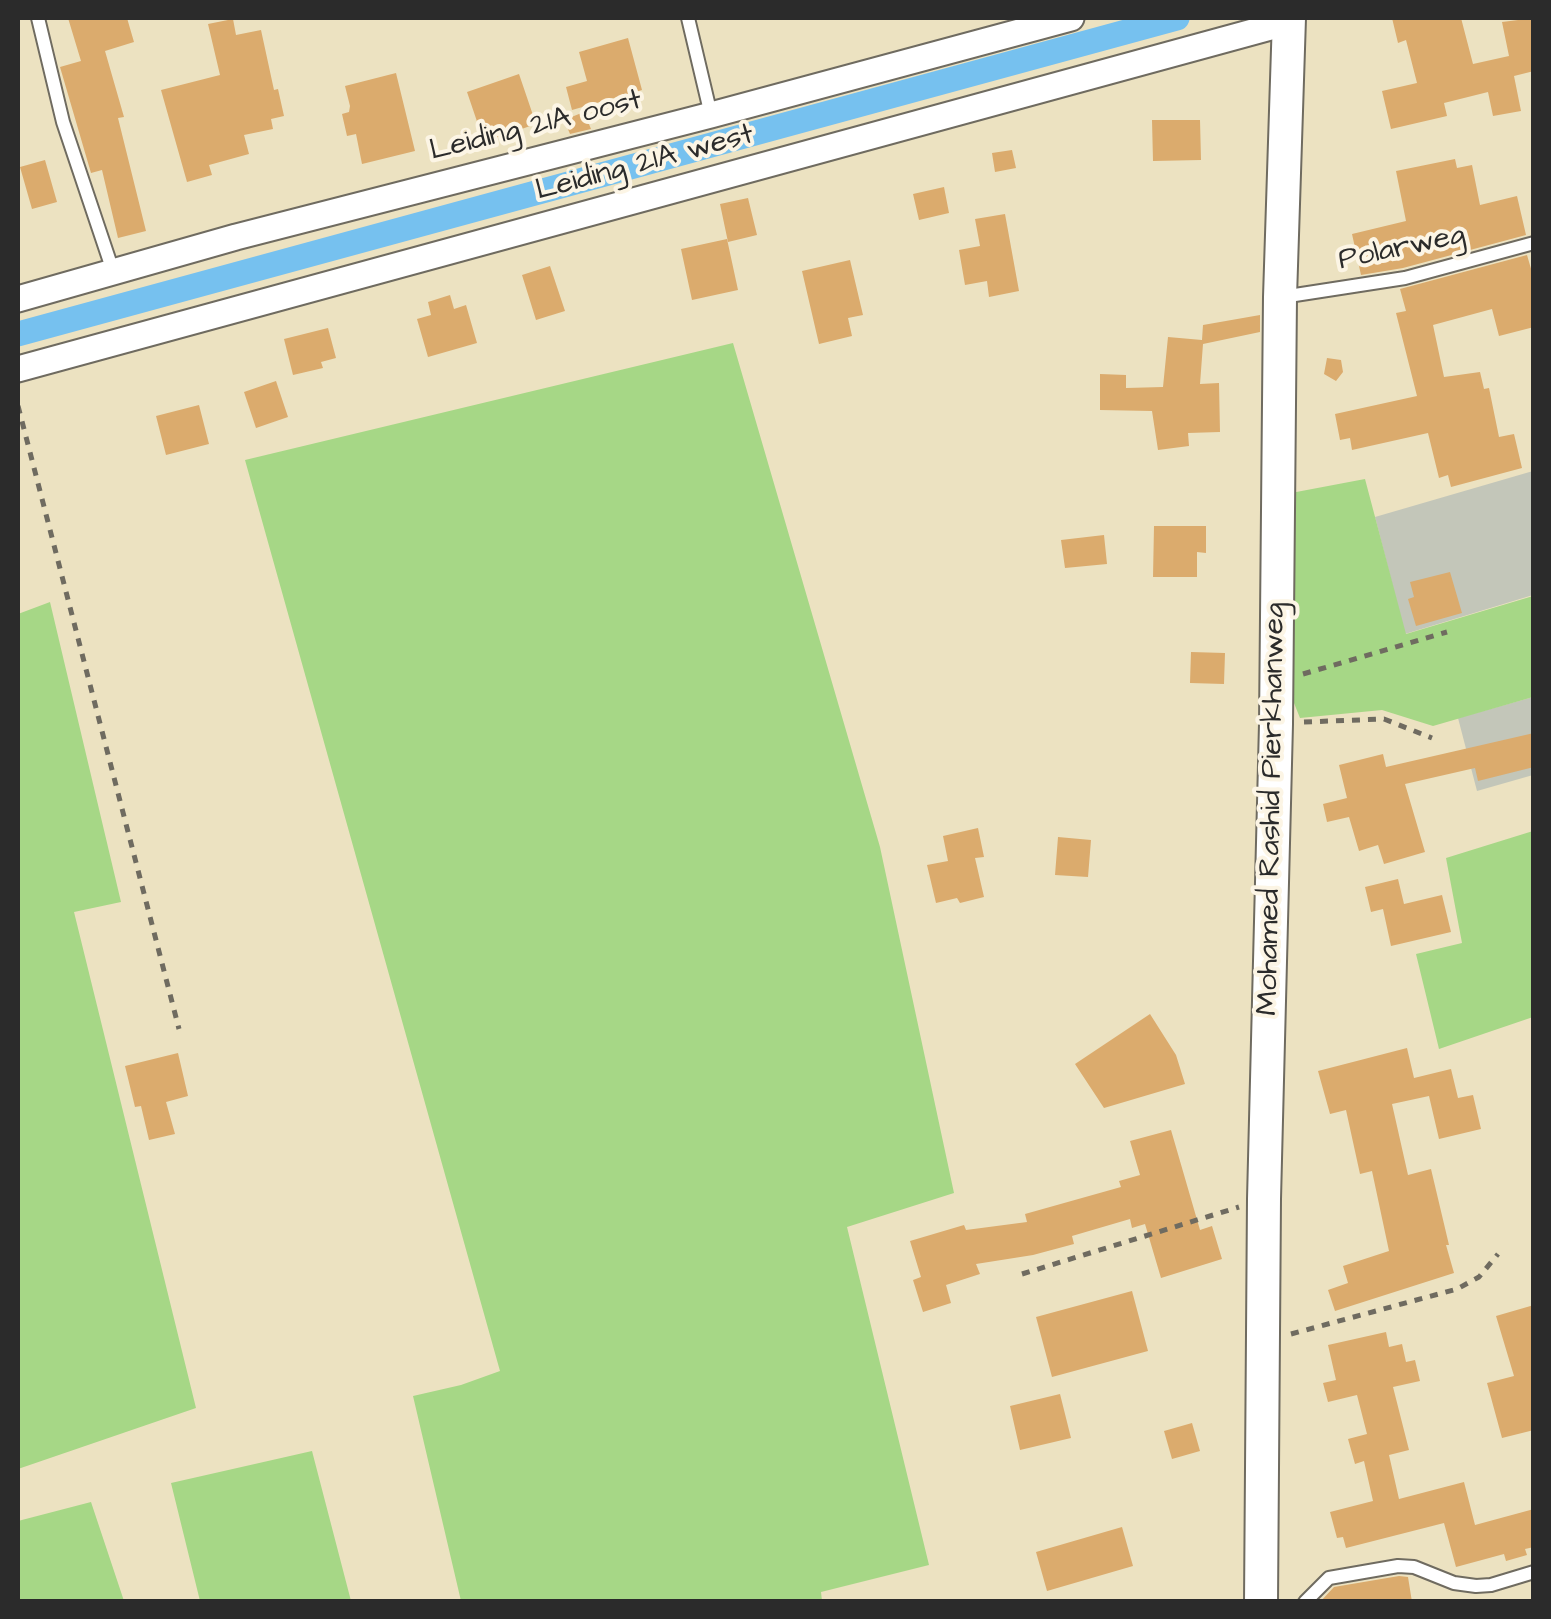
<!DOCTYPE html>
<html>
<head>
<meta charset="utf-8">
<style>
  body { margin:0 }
  #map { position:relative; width:1551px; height:1619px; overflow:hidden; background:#ece2c1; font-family:"Architects Daughter",sans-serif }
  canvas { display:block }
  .frame { position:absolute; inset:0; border:20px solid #2b2b2b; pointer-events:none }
</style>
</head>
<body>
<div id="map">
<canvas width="1551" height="1619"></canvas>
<div class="frame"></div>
</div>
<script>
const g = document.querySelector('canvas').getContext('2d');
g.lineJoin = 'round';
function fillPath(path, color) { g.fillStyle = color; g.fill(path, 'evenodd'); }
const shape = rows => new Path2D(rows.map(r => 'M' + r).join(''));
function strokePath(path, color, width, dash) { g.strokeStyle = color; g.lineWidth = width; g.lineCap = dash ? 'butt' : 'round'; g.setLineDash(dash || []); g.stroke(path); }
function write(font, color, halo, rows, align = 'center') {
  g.font = font + ' "Architects Daughter",sans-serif'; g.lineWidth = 8; g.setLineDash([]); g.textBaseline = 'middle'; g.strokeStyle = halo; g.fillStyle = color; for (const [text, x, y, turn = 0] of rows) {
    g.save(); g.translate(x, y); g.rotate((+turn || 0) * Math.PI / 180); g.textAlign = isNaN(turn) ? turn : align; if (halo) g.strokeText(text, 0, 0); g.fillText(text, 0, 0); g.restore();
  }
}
fillPath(shape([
  [1533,471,1533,595,1405,634,1375,517],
  [1533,697,1533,775,1477,791,1458,718]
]), '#c3c6b9');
fillPath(shape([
  [733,343,880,847,954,1193,847,1227,929,1565,821,1592,822,1601,461,1601,413,1396,461,1385,500,1371,245,460],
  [1365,479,1406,634,1533,596,1533,697,1433,726,1382,710,1300,718,1292,698,1291,493],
  [50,602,121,902,74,912,196,1408,18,1469,18,614],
  [1533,831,1533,1017,1439,1049,1416,954,1462,943,1446,858],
  [312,1451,351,1601,200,1601,171,1483],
  [91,1502,124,1601,18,1601,18,1521]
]), '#a6d786');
strokePath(shape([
  [18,334,1177,18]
]), '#76c1ef', 25);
fillPath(shape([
  [68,18,127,18,134,42,105,51,124,117,118,118,146,231,118,238,102,170,91,173,60,67,81,61],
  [1392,18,1461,18,1473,64,1509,56,1502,22,1534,18,1534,71,1514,76,1521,111,1493,116,1488,92,1444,103,1447,116,1391,129,1382,91,1417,83,1406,40,1398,43],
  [233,19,236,35,261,30,274,90,278,89,284,116,271,119,273,129,244,135,249,154,209,165,212,175,187,182,161,90,220,75,208,24],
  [628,38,642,90,572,110,566,87,587,81,579,52],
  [396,73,415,151,362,164,356,134,347,136,342,114,349,112,350,106,345,86],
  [519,74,536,124,484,142,467,92],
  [584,112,591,129,570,134,564,120],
  [1152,120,1200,120,1201,160,1153,161],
  [1012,150,1016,168,995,172,992,153],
  [1455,159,1457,168,1472,165,1480,205,1517,196,1526,235,1403,268,1361,275,1352,234,1406,221,1396,171],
  [45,160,57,202,32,209,20,167],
  [944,187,949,213,919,220,913,194],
  [748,198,757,235,728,242,720,204],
  [1005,214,1019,291,989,297,987,281,965,285,959,250,980,246,975,219],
  [727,239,738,290,692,300,681,249],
  [1527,255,1534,279,1534,327,1499,336,1492,309,1433,325,1444,377,1480,372,1484,389,1489,388,1499,437,1514,434,1522,468,1451,487,1448,475,1439,478,1428,433,1352,450,1350,438,1340,440,1335,414,1417,396,1396,313,1406,311,1400,289],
  [850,260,863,315,848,318,852,336,819,344,802,271],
  [550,266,565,311,536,320,522,275],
  [450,295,454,309,466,305,477,343,428,357,417,319,431,315,428,302],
  [1260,315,1260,332,1203,344,1200,384,1219,383,1220,432,1188,433,1189,446,1158,450,1152,411,1100,410,1100,374,1126,375,1126,388,1163,387,1168,337,1202,340,1203,325],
  [328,328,336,358,321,362,323,368,293,375,284,339],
  [1327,358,1341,360,1343,372,1336,381,1324,374],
  [276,381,288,417,256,428,244,392],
  [199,405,209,444,166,455,156,416],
  [1154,526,1206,526,1206,553,1197,552,1197,577,1153,577],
  [1104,535,1107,564,1065,568,1061,540],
  [1450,572,1462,613,1416,626,1408,599,1414,597,1410,582],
  [1191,652,1225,653,1224,684,1190,683],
  [1534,733,1534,767,1478,781,1475,768,1405,784,1425,852,1384,864,1378,845,1359,851,1349,817,1327,822,1323,804,1347,798,1339,765,1383,754,1386,767],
  [978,828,984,857,975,858,984,897,960,903,957,898,936,903,927,865,948,861,943,836],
  [1058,837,1091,840,1088,877,1055,875],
  [1398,879,1404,904,1442,895,1451,932,1391,946,1383,909,1371,912,1365,887],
  [1150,1014,1176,1055,1185,1084,1104,1108,1075,1064],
  [1407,1048,1414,1078,1451,1069,1458,1098,1473,1095,1481,1129,1439,1139,1429,1096,1392,1104,1408,1175,1431,1169,1449,1245,1446,1245,1454,1273,1335,1311,1328,1290,1348,1283,1343,1266,1389,1251,1372,1171,1360,1174,1346,1110,1330,1114,1318,1071],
  [178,1053,188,1096,166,1102,175,1134,149,1140,141,1106,135,1107,125,1066],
  [1171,1130,1200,1230,1212,1226,1222,1259,1161,1278,1145,1224,1132,1228,1130,1219,1072,1236,1074,1244,1033,1255,976,1264,980,1274,946,1285,951,1303,923,1312,913,1280,921,1277,910,1241,964,1225,966,1230,1027,1222,1025,1214,1121,1187,1119,1181,1140,1175,1130,1141],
  [1132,1291,1148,1351,1052,1377,1036,1317],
  [1534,1305,1534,1430,1502,1438,1487,1383,1514,1376,1496,1316],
  [1386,1332,1389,1347,1402,1344,1406,1362,1415,1360,1420,1381,1393,1387,1409,1450,1389,1455,1399,1499,1464,1482,1475,1525,1534,1509,1534,1547,1525,1549,1527,1555,1506,1561,1504,1554,1456,1567,1444,1523,1346,1548,1343,1537,1337,1538,1330,1512,1373,1501,1364,1461,1355,1464,1348,1439,1367,1434,1357,1395,1328,1402,1323,1383,1336,1380,1328,1345],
  [1060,1394,1071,1438,1020,1450,1010,1406],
  [1192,1423,1200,1451,1172,1459,1164,1431],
  [1122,1527,1133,1566,1047,1591,1036,1552],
  [1399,1576,1408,1577,1412,1602,1320,1602,1334,1587]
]), '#dbab6d');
const service = shape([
  [38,18,63,122,113,271],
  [688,18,711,115],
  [1282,297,1405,278,1534,243],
  [1305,1602,1329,1578,1398,1566,1414,1567,1454,1583,1476,1586,1491,1585,1534,1572]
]);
const minor = shape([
  [18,299,236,237,711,115,1071,18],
  [18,369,1289,22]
]);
const tertiary = shape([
  [1261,1602,1264,1199,1276,724,1280,297,1289,18]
]);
strokePath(service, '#6f6b60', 16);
strokePath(minor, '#6f6b60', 29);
strokePath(tertiary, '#6f6b60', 36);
strokePath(shape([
  [18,406,179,1029],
  [1303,674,1447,632],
  [1304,722,1384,719,1432,738],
  [1022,1274,1239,1207],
  [1291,1334,1457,1289,1479,1277,1498,1254]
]), '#6f6b60', 5, [8, 8]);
strokePath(service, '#fff', 12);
strokePath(minor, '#fff', 25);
strokePath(tertiary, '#fff', 32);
write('30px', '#2b2b2b', '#fcf5e5', [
  ["Leiding 21A oost",536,127,-14],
  ["Leiding 21A west",645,164,-15],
  ["Polarweg",1402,249,-12],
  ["Mohamed Rashid Pierkhanweg",1273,809,-89]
]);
</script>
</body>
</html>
